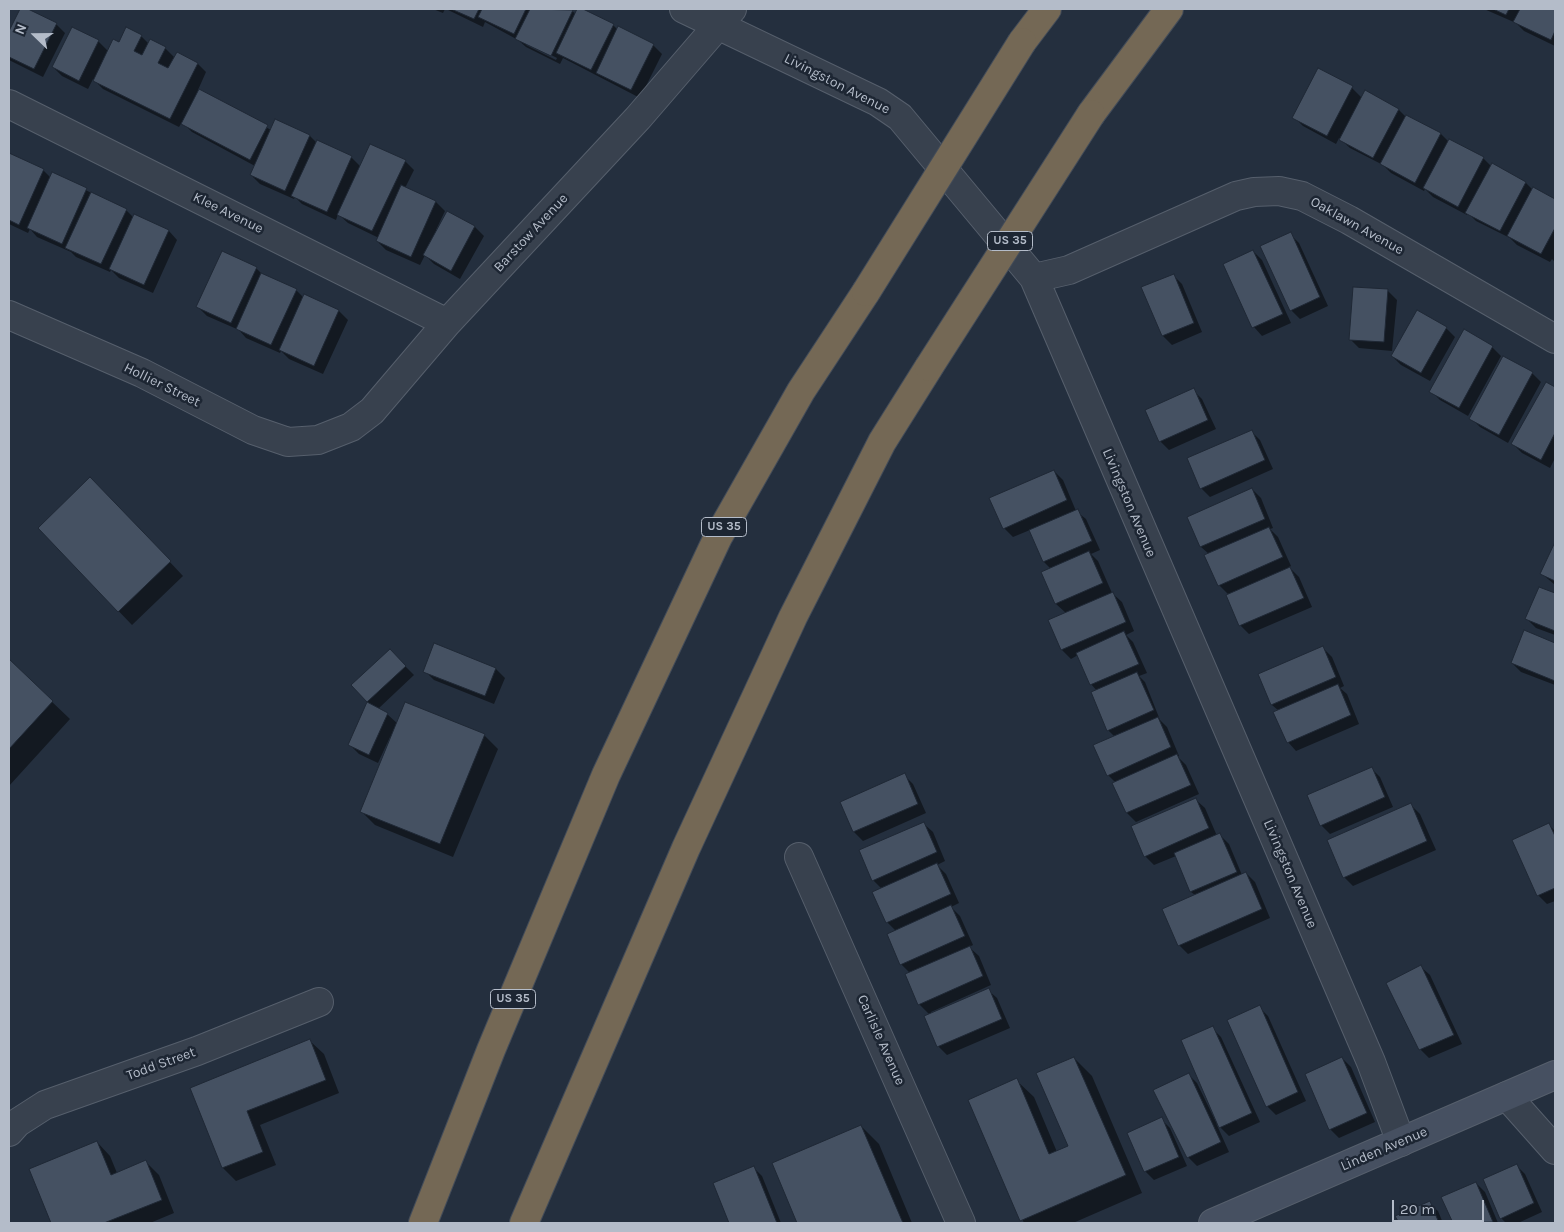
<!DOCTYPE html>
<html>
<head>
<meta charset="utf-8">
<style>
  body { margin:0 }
  #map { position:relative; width:1564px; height:1232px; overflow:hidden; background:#242f3e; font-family:Karla,sans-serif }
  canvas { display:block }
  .frame { position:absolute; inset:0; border:10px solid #b4bcc9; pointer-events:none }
  .north { position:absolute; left:10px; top:10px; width:50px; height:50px; -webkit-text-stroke:4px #1d2633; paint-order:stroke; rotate:292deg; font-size:14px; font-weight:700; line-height:20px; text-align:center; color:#b4bcc9 }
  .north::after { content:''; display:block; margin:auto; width:18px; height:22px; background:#b4bcc9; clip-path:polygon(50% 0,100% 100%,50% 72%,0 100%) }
  .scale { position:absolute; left:1392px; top:1200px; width:92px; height:22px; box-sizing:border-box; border:2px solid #b4bcc9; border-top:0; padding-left:6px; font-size:15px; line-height:18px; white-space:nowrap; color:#b4bcc9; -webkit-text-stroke:4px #1d2633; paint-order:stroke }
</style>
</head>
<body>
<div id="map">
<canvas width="1564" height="1232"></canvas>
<div class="frame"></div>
<div class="north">N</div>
<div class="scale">20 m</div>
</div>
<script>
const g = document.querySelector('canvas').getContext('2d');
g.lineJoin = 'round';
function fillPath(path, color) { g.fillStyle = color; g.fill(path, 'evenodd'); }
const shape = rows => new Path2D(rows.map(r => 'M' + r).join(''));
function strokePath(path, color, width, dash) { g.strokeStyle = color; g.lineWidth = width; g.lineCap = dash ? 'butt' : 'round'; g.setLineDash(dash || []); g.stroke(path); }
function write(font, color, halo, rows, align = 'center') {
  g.font = font + ' Karla,sans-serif'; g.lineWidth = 5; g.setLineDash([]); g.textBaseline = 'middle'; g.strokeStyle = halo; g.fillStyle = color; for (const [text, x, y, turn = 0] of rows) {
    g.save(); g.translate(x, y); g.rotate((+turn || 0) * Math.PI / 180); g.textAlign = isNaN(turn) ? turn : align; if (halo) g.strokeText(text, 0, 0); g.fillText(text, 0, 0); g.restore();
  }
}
fillPath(shape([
  [21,9,56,24,65,33,43,77,9,60,9,34],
  [433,9,445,9,443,13],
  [446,9,569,9,576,14,580,9,613,25,618,30,653,45,662,54,640,98,563,58,560,64,526,47,518,40,485,22,483,27],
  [526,42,557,58,556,60,526,45],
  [1484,9,1555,9,1555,46,1524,31,1516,23],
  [141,36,149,44,165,48,175,58,198,64,206,72,198,90,271,130,276,121,310,136,317,143,351,157,361,167,405,161,414,170,405,188,436,202,445,211,436,230,438,231,448,212,475,227,484,236,460,279,434,264,425,255,420,265,386,250,377,241,379,238,348,223,338,214,336,220,302,204,295,197,294,199,260,184,251,175,255,166,192,132,182,122,179,127,103,89,93,79,88,89,62,76,53,67,98,41,109,52,119,43],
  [1352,88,1362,98,1366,92,1399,110,1406,117,1441,134,1449,142,1483,158,1492,167,1493,165,1526,183,1533,190,1555,200,1555,262,1552,259,1550,262,1517,245,1510,238,1476,221,1468,213,1467,215,1433,197,1425,189,1424,191,1391,173,1383,165,1350,148,1339,138,1336,144,1303,126,1294,117],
  [9,152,14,157,43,170,51,178,53,174,126,210,134,218,169,231,177,240,153,293,119,278,111,270,110,272,76,257,71,252,37,237,30,229,28,233,9,224],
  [1290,234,1299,243,1328,306,1300,319,1291,310],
  [1253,251,1262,260,1291,323,1262,336,1254,327,1224,265],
  [256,268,263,275,296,290,304,298,305,296,339,311,348,320,323,374,289,359,281,351,280,353,246,338,239,330,207,316,198,307],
  [1173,275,1182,284,1202,332,1172,345,1163,336,1143,288],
  [1388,291,1397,300,1392,351,1359,348,1350,339],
  [1417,312,1446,328,1455,337,1430,381,1401,365,1392,356],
  [1492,347,1501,356,1468,416,1440,400,1431,391],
  [1532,373,1541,382,1508,443,1480,427,1471,418],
  [1546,383,1555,388,1555,458,1550,468,1522,453,1513,444],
  [1193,390,1202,399,1216,429,1169,450,1160,441],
  [1251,431,1260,440,1273,469,1210,497,1201,488],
  [1054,471,1063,480,1076,511,1086,519,1100,550,1091,554,1098,561,1112,593,1122,602,1134,631,1126,635,1133,642,1147,673,1139,676,1145,682,1160,720,1167,727,1179,756,1178,757,1186,765,1199,794,1136,822,1127,813,1116,783,1108,775,1115,737,1108,730,1097,691,1091,684,1078,655,1071,659,1062,650,1050,620,1066,613,1056,604,1051,569,1044,562,1030,530,1013,537,1004,528],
  [1252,489,1261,498,1273,528,1270,529,1278,537,1291,566,1289,567,1299,577,1312,607,1249,634,1240,625,1229,595,1219,585,1209,554,1201,547,1189,517],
  [104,492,183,576,132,625,39,528],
  [1555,544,1555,585,1541,573],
  [1539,588,1555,595,1555,635,1536,628,1527,619],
  [1524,632,1555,644,1555,685,1521,672,1512,663],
  [1323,648,1332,657,1344,686,1340,688,1347,694,1359,724,1296,751,1288,742,1279,711,1272,705,1260,675],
  [390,651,414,675,378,709,387,714,398,724,484,735,498,749,453,857,375,825,361,811,392,738,390,737,378,763,359,754,350,745,368,702,353,686],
  [9,661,70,719,9,786],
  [496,669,505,678,494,704,434,680,425,671],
  [1371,768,1380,777,1393,807,1330,834,1321,825],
  [904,775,913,784,926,813,863,841,854,832],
  [1196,800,1205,808,1217,836,1220,835,1229,844,1242,875,1246,873,1255,882,1270,918,1188,954,1179,945,1195,895,1191,892,1176,856,1154,865,1145,856],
  [1411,805,1420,814,1436,850,1353,886,1344,877],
  [924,824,933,832,945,861,937,865,946,874,959,903,951,907,960,916,973,945,969,947,979,956,991,985,931,1012,932,1014,988,990,997,998,1010,1028,947,1055,938,1046,930,1015,919,1004,910,973,901,964,896,931,887,922,882,889,873,880],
  [1549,825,1555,831,1555,901,1547,904,1538,895],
  [1421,967,1430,975,1462,1044,1429,1058,1420,1049],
  [1259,1007,1268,1016,1306,1101,1276,1115,1267,1106],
  [1212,1028,1221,1037,1260,1122,1229,1136,1216,1123,1229,1152,1197,1166,1188,1157,1188,1074,1197,1083,1216,1122,1218,1121],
  [310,1041,324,1054,339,1093,260,1125,276,1165,236,1181,223,1168,192,1089],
  [1074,1058,1092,1076,1142,1193,1073,1223,1024,1223,969,1100,1016,1080,1034,1097,1057,1152,1070,1147],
  [1342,1058,1351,1067,1375,1122,1339,1138,1330,1129],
  [1161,1119,1170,1128,1187,1166,1154,1180,1145,1171,1129,1133],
  [861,1126,879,1144,912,1223,799,1223,774,1164],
  [97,1142,110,1156,117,1173,146,1162,159,1175,174,1213,150,1223,53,1223,31,1169],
  [1516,1165,1525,1174,1542,1212,1518,1223,1506,1223,1501,1218],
  [753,1167,762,1176,781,1223,730,1223,714,1184],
  [1476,1183,1485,1192,1498,1223,1454,1223,1443,1197],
  [1429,1203,1438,1211,1443,1223,1400,1223,1397,1217]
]), '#0007');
const building = shape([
  [20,9,28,9,57,23,34,69,9,57,9,31,20,9],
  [451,9,479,9,474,19,451,9],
  [482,9,526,9,514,34,478,17,482,9],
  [530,9,573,10,551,56,515,39,530,9],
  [577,9,583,9,614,24,591,70,556,53,577,9],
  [1493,9,1509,9,1506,15,1493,9],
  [1520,9,1555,9,1555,31,1551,40,1513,22,1520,9],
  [618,26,654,44,631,90,596,73,618,26],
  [72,27,99,40,79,81,52,67,72,27],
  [126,27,142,35,134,51,142,55,150,39,166,47,158,63,168,68,177,52,198,63,170,119,93,81,113,39,119,42,126,27],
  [1318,68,1353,86,1327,136,1292,118,1318,68],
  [199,89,268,125,250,160,181,124,199,89],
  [1365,90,1399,109,1373,158,1339,140,1365,90],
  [1406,115,1441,133,1415,183,1380,164,1406,115],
  [275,119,310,135,285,191,250,175,275,119],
  [1449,139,1484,157,1458,207,1423,188,1449,139],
  [317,140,352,156,327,212,291,196,317,140],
  [370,144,406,160,372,231,337,215,370,144],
  [9,153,44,169,19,225,9,220,9,153],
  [1492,163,1526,182,1500,231,1465,213,1492,163],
  [52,172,87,188,62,244,27,228,52,172],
  [401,185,436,201,411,257,376,241,401,185],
  [1533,187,1555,199,1555,228,1541,254,1507,236,1533,187],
  [91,192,127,209,101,264,65,248,91,192],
  [447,211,475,226,451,271,423,255,447,211],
  [134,214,169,230,144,285,109,269,134,214],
  [1291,232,1320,297,1290,311,1260,246,1291,232],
  [1253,250,1283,314,1252,328,1223,264,1253,250],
  [222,251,257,267,231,323,196,307,222,251],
  [261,273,297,289,271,345,236,329,261,273],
  [1174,274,1194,323,1162,336,1141,287,1174,274],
  [1353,287,1388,289,1384,342,1349,340,1353,287],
  [304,294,339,310,314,366,279,350,304,294],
  [1417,310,1447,327,1421,373,1391,356,1417,310],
  [1464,329,1493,346,1459,408,1429,392,1464,329],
  [1503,356,1533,372,1499,435,1469,419,1503,356],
  [1546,382,1555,387,1555,433,1541,460,1511,444,1546,382],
  [1194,388,1208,420,1159,442,1145,410,1194,388],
  [1252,430,1265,460,1200,489,1187,458,1252,430],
  [1054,470,1067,500,1003,529,989,498,1054,470],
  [90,477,171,561,118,612,38,528,90,477],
  [1252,488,1265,519,1200,547,1187,517,1252,488],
  [1078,509,1092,541,1043,562,1029,530,1078,509],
  [1269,527,1283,557,1218,586,1204,555,1269,527],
  [1555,542,1555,581,1540,574,1555,542],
  [1089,551,1103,583,1055,604,1041,572,1089,551],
  [1290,567,1304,598,1239,626,1226,595,1290,567],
  [1539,587,1555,593,1555,631,1525,619,1539,587],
  [1113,592,1126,622,1061,650,1048,620,1113,592],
  [1524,630,1555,643,1555,681,1511,663,1524,630],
  [1124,631,1139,664,1090,685,1076,653,1124,631],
  [434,643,496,668,485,696,423,672,434,643],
  [1323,646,1336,677,1271,705,1258,674,1323,646],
  [390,649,406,666,367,702,351,685,390,649],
  [9,659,53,701,9,749,9,659],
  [1137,672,1154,710,1107,731,1091,692,1137,672],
  [1338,684,1351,715,1287,743,1273,712,1338,684],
  [367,702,388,713,369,755,348,745,367,702],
  [405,702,485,734,440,844,360,812,405,702],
  [1158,717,1171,747,1107,776,1093,745,1158,717],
  [1177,754,1191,785,1126,813,1112,783,1177,754],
  [1372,767,1385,797,1320,826,1307,795,1372,767],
  [905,773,918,804,853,832,840,802,905,773],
  [1196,798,1209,828,1144,857,1131,826,1196,798],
  [1411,803,1427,841,1343,878,1327,840,1411,803],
  [924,822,937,852,872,881,859,850,924,822],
  [1549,823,1555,836,1555,888,1537,896,1512,840,1549,823],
  [1220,833,1237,872,1190,892,1174,853,1220,833],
  [937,863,951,894,886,923,872,892,937,863],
  [1246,872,1262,909,1178,946,1162,909,1246,872],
  [951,905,965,936,900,965,887,934,951,905],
  [970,946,983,976,918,1005,905,974,970,946],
  [1421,965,1454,1035,1419,1050,1386,983,1421,965],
  [989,988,1002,1019,937,1047,924,1016,989,988],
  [1260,1005,1298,1092,1266,1107,1227,1020,1260,1005],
  [1213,1026,1252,1113,1219,1128,1181,1040,1213,1026],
  [310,1039,326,1080,247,1111,263,1152,222,1168,190,1088,310,1039],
  [1074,1057,1126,1175,1020,1221,968,1100,1017,1078,1049,1154,1068,1146,1036,1073,1074,1057],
  [1342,1057,1367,1113,1329,1130,1305,1074,1342,1057],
  [1189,1073,1221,1142,1187,1158,1153,1090,1189,1073],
  [1162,1117,1179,1157,1144,1172,1127,1133,1162,1117],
  [861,1125,903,1223,797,1223,772,1163,861,1125],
  [97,1141,111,1175,146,1160,162,1200,104,1223,51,1223,29,1169,97,1141],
  [1517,1164,1534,1203,1500,1219,1483,1179,1517,1164],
  [754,1166,777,1223,729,1223,713,1183,754,1166],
  [1476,1182,1493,1222,1453,1223,1441,1197,1476,1182],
  [1430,1201,1439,1223,1399,1223,1395,1216,1430,1201]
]);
fillPath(building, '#455162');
strokePath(building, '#1f2835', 1);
const minor = shape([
  [684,9,878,102,900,117,1034,278,1371,1062,1401,1142],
  [9,104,447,323],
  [1034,278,1069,270,1236,196,1254,192,1279,191,1302,196,1349,220,1555,339],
  [9,315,142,373,253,430,288,442,318,440,351,427,372,411,447,323,638,118,732,9],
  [799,857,961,1223],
  [1507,1096,1555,1150],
  [9,1132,17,1123,45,1105,197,1051,319,1002]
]);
const secondary = shape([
  [1213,1223,1555,1075]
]);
const motorway = shape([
  [1022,42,1047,9],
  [1091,114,1169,9],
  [423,1223,491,1050,606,775,718,537,801,391,866,292],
  [524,1223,686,848,793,617,882,442,929,367]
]);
strokePath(minor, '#565f6c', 30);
strokePath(secondary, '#565f6c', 30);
strokePath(motorway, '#434c59', 30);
strokePath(minor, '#38414e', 28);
strokePath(secondary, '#465061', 28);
strokePath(motorway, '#746855', 28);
const motorwayBridge = shape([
  [866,292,1022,42],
  [929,367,1091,114]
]);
strokePath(motorwayBridge, '#434c59', 30, []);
strokePath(motorwayBridge, '#746855', 28);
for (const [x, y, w] of [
  [1010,241,45],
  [724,527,45],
  [513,999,45]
]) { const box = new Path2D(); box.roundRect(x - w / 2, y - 9.5, w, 19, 4); g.fillStyle = '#1d2633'; g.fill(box); strokePath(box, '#b4bcc9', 1); }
write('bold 12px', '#b4bcc9', null, [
  ["US 35",1010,241],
  ["US 35",724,527],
  ["US 35",513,999]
]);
write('14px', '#b4bcc9', '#1d2633', [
  ["Livingston Avenue",837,84,27],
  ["Klee Avenue",228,213,26],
  ["Oaklawn Avenue",1357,226,29],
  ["Barstow Avenue",531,233,-47],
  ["Hollier Street",162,385,26],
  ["Livingston Avenue",1129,503,67],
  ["Livingston Avenue",1290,874,67],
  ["Carlisle Avenue",881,1040,66],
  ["Todd Street",161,1064,-20],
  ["Linden Avenue",1384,1149,-23]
]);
</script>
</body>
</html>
